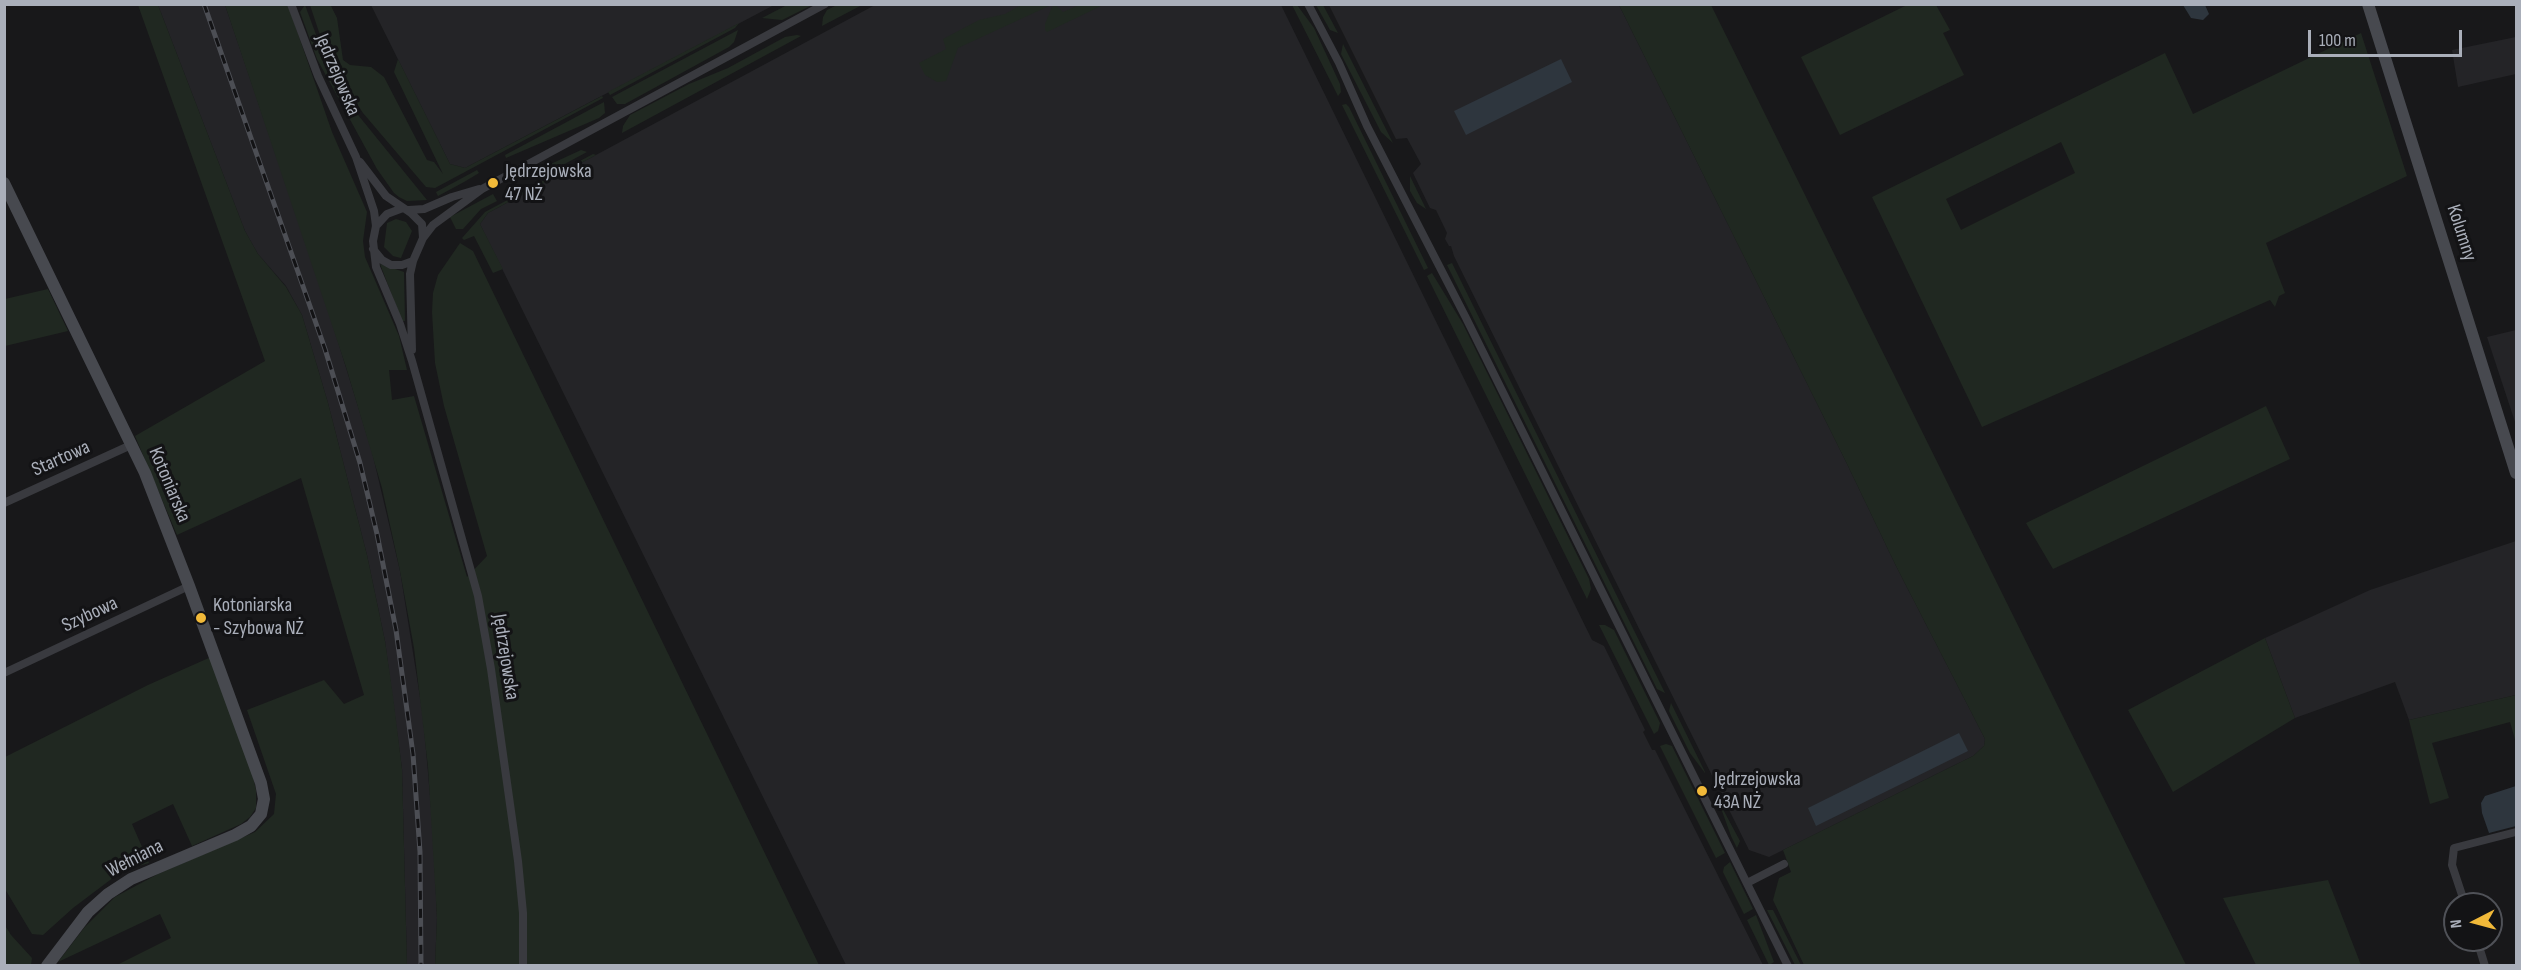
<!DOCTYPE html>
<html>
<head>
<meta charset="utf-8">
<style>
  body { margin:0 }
  #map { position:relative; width:2521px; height:970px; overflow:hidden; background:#18181a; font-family:"Sofia Sans Condensed",sans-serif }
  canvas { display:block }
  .frame { position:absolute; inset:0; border:6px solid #aaafba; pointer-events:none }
  .north { position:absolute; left:2443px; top:892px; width:60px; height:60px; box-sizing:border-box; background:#131315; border:2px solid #4f5157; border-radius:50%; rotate:264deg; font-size:16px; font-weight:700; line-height:24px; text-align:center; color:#aaafba }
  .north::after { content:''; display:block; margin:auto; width:21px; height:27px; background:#f1b939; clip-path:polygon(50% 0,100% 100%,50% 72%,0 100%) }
  .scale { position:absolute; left:2308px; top:30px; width:154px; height:27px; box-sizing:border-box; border:3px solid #aaafba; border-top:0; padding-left:8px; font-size:18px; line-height:21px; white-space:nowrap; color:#aaafba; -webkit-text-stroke:4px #131315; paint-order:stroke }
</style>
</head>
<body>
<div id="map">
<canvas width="2521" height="970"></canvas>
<div class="frame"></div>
<div class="north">N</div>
<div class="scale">100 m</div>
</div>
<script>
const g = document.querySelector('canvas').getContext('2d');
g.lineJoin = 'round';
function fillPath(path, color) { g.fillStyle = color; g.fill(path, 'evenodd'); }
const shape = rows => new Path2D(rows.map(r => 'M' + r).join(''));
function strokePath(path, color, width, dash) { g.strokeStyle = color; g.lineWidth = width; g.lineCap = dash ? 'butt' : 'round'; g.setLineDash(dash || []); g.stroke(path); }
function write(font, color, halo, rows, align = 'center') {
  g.font = font + ' "Sofia Sans Condensed",sans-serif'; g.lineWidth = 6; g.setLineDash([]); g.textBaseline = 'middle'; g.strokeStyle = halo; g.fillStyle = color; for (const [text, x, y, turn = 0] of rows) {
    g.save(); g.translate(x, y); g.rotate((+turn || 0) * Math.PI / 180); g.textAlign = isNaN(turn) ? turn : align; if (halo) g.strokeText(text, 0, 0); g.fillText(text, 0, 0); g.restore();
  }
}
fillPath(shape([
  [158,5,225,5,322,290,372,452,400,571,423,716,433,830,437,918,435,965,407,965,402,769,385,641,367,555,328,403,302,315,286,286,258,254,245,231],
  [371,5,774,5,465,168,450,164],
  [875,5,1281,5,1592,640,1604,646,1645,730,1643,732,1652,750,1655,750,1763,965,846,965,480,224,488,213],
  [1329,5,1619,5,1848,466,1896,566,1985,739,1984,746,1973,756,1769,857,1749,850,1454,256,1451,246,1449,246,1445,239,1447,233,1436,210,1430,208,1413,173,1421,164,1407,138,1396,139],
  [2516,37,2516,74,2458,87,2452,50],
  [2516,330,2516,425,2487,337],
  [2516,541,2516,695,2409,720,2395,682,2295,718,2265,638,2370,590]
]), '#242427');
fillPath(shape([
  [1023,4,1051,5,958,48,946,81,937,82,925,75,919,63,946,49,943,39,979,20,1005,14],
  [138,5,158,5,245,231,258,254,286,287,302,315,328,403,367,555,385,641,393,696,402,769,407,965,117,965,171,938,160,914,58,962,84,928,115,897,158,874,255,832,274,814,276,794,247,710,324,680,344,704,364,695,301,478,177,535,135,436,265,361],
  [225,5,288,5,332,132,367,212,363,241,365,257,399,336,407,370,389,370,392,400,414,396,467,577,487,556,444,406,435,363,432,312,433,293,438,275,460,243,473,251,819,965,435,965,437,918,428,767,414,648,400,571,382,488,346,367],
  [305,5,324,56,350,105,427,200,407,201,399,197,394,193,377,169,317,59,300,12],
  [310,5,331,6,337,18,343,60,350,65,371,67,384,77,427,160,434,162,443,174,394,72,398,59,450,164,465,168,602,96,603,98,435,188,426,187,363,113,339,76,320,35],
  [787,5,812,5,782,20,762,18],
  [837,5,862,5,822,26,823,17,827,10],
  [1056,5,1063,12,1079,5,1103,5,1047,32,1045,30,1045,24,1052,7],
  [1292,5,1297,5,1314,28,1340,84,1341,92,1338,96],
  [1316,5,1323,5,1338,33,1330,30],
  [1619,5,1711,5,2186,965,1804,965,1773,900,1779,878,1791,872,1783,850,1973,756,1984,746,1985,739,1896,566,1848,466],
  [1907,5,1936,5,1950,30,1943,33,1964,75,1840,135,1801,57],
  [739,23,735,28,610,95,608,92],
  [738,30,734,42,729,47,625,104,617,104,612,97],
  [2361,33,2407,176,2266,243,2285,293,2279,296,2275,307,2270,300,1982,427,1872,197,2165,53,2193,114],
  [2061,142,2075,173,1961,230,1946,199],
  [797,35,801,36,622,133,623,126,630,115,689,84,728,68,785,37],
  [1343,44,1393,143,1381,132,1341,54],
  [604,102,605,113,599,118,506,158,505,155],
  [1346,104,1349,107,1428,268,1424,270,1342,105],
  [581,150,587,152,546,174,542,168],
  [593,154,596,155,488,213,480,224,503,269,493,273,474,236,464,240,462,238,485,212],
  [477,170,479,173,464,182,438,196,436,192],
  [1410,176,1426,209,1417,203,1410,191],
  [493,194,497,201,481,209,463,229,456,229,450,217],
  [396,219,406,222,412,231,401,258,393,256,384,247,387,223],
  [1452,263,1665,693,1657,689,1447,265],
  [380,264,404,272,405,321,402,321],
  [1432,273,1463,324,1589,579,1591,589,1587,599,1427,276],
  [48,289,68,331,5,346,5,299],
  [2266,406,2290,459,2053,569,2026,523],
  [1599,625,1605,625,1614,630,1660,723,1658,731,1654,734],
  [2265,638,2295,718,2173,792,2128,710],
  [211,657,250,764,256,790,256,808,250,817,241,824,192,846,173,804,132,824,149,863,122,871,73,908,43,935,32,934,5,889,5,757,148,685],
  [2516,695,2516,743,2510,722,2432,743,2449,798,2430,804,2409,720],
  [1671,703,1705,772,1705,773,1690,753,1669,711],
  [1666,744,1672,746,1725,853,1716,858,1660,746],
  [1718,800,1740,841,1737,848,1731,836],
  [1730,862,1753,909,1744,914,1723,872,1724,867],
  [2328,880,2361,965,2256,965,2223,898],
  [1767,910,1773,910,1801,965,1795,965],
  [1756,915,1774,962,1769,965,1747,920],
  [4,924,11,935,32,958,31,965,5,965]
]), '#202821');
fillPath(shape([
  [2183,5,2205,5,2209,14,2203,20,2191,18],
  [1561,59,1572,82,1466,135,1454,111],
  [1959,733,1968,751,1816,826,1808,808],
  [2516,786,2516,826,2489,833,2482,813,2481,803,2485,796]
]), '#2e363e');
strokePath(shape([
  [291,4,318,76,356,157,374,211,376,226,373,241,376,267,400,324,412,361,478,596,491,669,518,861,523,913,523,966],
  [1308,4,1339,63,1367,126,1466,318,1788,966],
  [360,162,386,196,411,213,422,224,423,238,413,261,410,274,412,350],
  [409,210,424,209,452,197,479,189],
  [376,226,387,214,403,208],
  [423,238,433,225,482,189,825,4],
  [373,249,382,260,391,265,402,265,413,261],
  [4,503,131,445],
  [4,673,189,586],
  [1747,883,1784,864],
  [2465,904,2452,865,2454,848,2516,832],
  [2477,940,2485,966]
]), '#393a3f', 8);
strokePath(shape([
  [2368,4,2516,473],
  [4,183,145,473,189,586,261,783,264,799,261,814,251,826,235,835,131,879,108,894,88,912,47,966]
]), '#47494f', 12);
const rail = shape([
  [204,4,325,349,360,463,377,534,396,630,413,754,420,852,421,966]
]);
strokePath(rail, '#4c4e54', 5);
strokePath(rail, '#131315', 3, [9]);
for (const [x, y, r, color] of [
  [493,183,6,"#f1b939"],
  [201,618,6,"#f1b939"],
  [1702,791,6,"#f1b939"]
]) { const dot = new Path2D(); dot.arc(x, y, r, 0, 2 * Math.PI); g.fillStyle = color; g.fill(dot); strokePath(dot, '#131315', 2); }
write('20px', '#aaafba', '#131315', [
  ["Jędrzejowska",337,75,67],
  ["Kolumny",2461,233,72],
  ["Startowa",61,459,-24],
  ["Kotoniarska",169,485,67],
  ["Szybowa",90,615,-25],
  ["Jędrzejowska",505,657,81],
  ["Wełniana",135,859,-27]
]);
write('20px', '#aaafba', '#131315', [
  ["Jędrzejowska",505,172],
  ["47 NŻ",505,195],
  ["Kotoniarska",213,606],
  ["- Szybowa NŻ",213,629],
  ["Jędrzejowska",1714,780],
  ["43A NŻ",1714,803]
], 'left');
</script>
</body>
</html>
